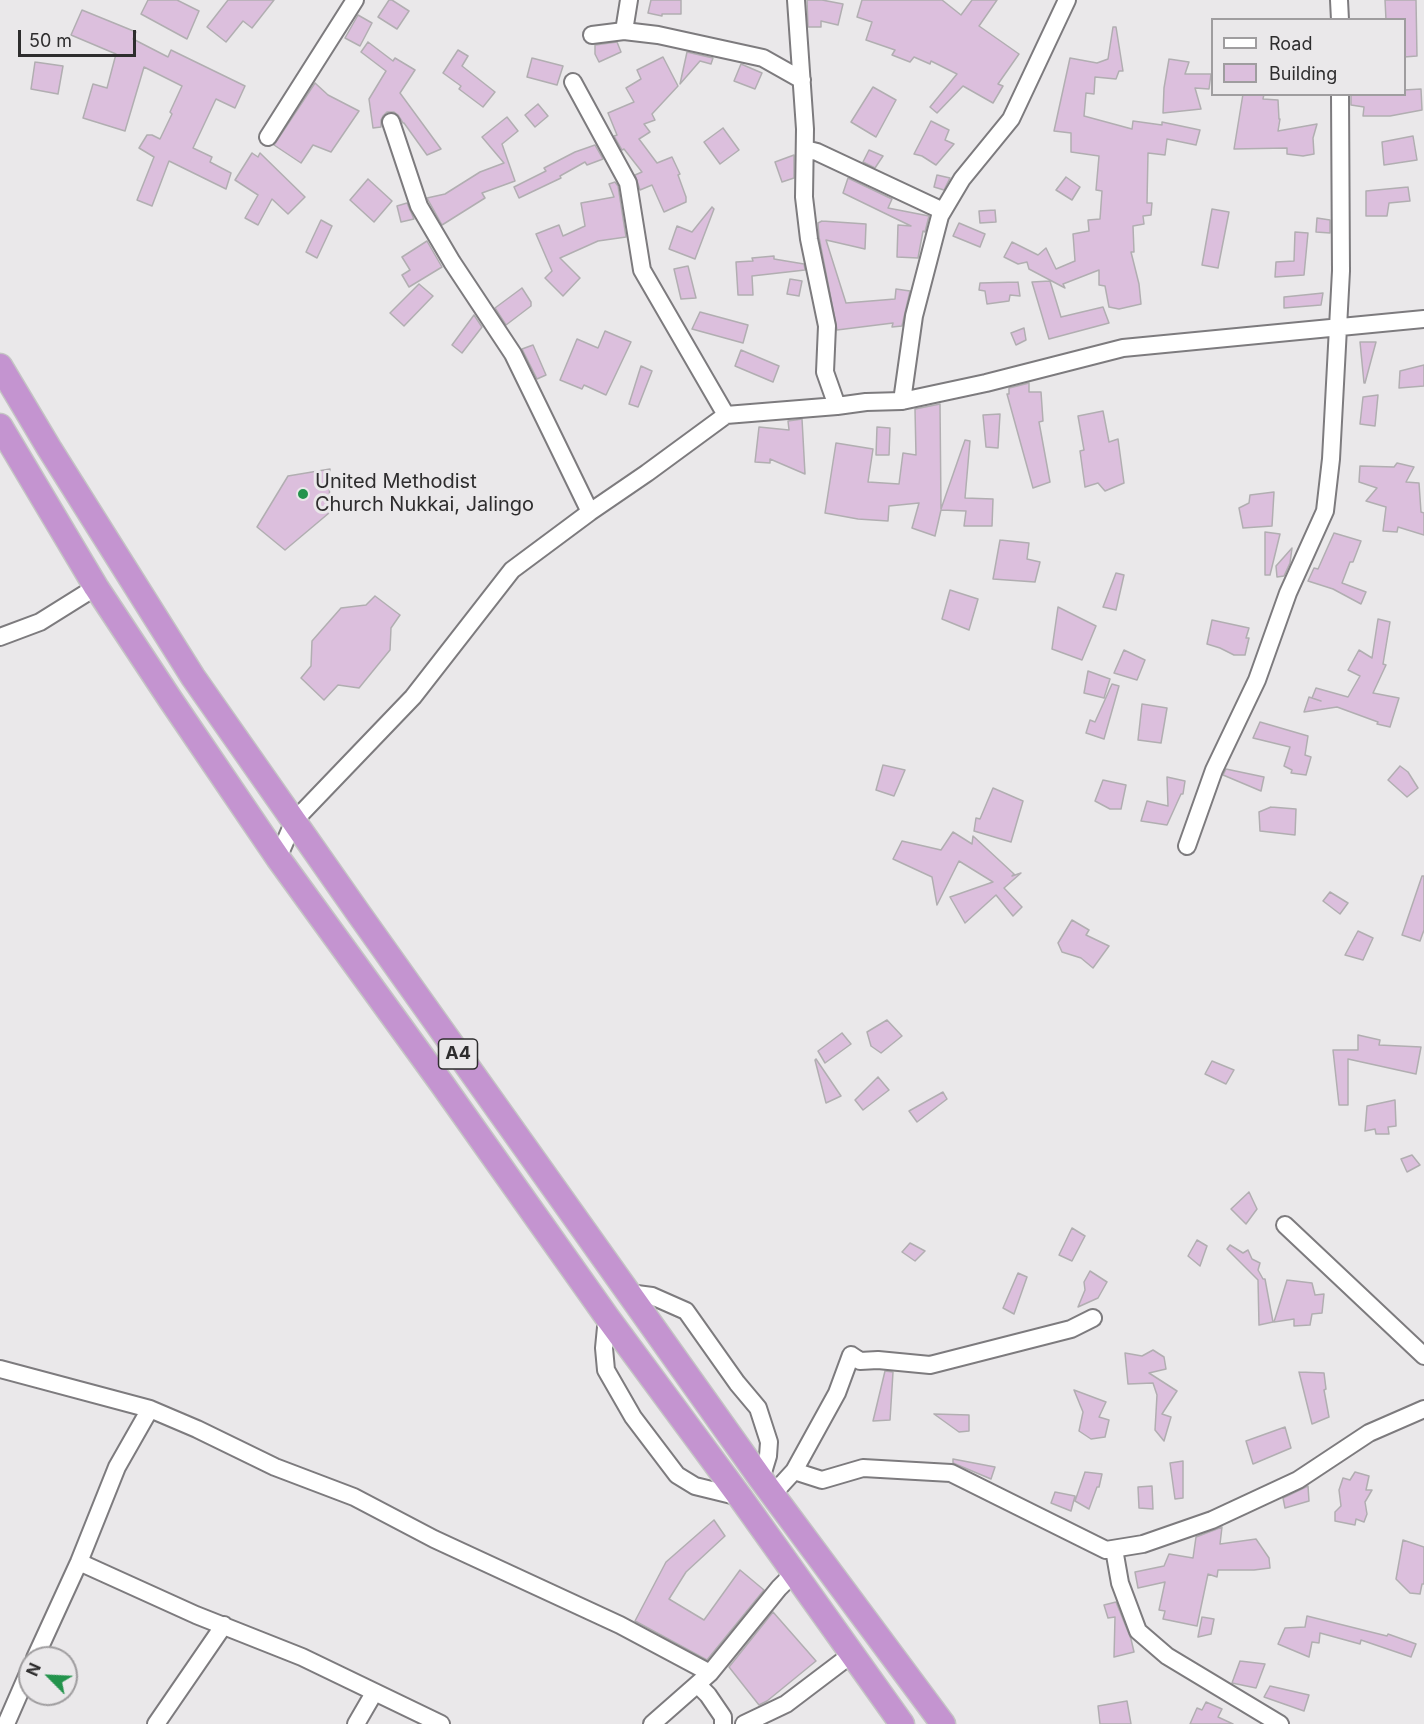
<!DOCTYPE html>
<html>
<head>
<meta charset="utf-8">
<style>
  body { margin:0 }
  #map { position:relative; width:1424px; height:1724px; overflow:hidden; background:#eae8ea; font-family:Inter,sans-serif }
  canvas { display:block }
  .legend { position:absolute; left:1211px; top:18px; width:195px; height:78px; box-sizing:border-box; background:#eae8ea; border:2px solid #9f9d9f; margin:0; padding:8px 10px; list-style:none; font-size:18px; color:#2e2d2e }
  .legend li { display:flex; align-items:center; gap:12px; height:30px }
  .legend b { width:30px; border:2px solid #9f9d9f }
  .north { position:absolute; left:18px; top:1646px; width:60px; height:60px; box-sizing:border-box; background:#eae8ea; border:2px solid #9f9d9f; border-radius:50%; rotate:294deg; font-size:16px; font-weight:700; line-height:24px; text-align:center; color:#2e2d2e }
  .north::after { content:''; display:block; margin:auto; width:21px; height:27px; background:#23934c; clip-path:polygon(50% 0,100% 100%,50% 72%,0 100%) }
  .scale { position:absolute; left:18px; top:30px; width:118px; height:27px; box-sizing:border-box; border:3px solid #2e2d2e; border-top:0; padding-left:8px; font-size:18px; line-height:21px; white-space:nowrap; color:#2e2d2e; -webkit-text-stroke:4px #eae8ea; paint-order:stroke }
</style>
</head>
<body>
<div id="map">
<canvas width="1424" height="1724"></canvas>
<ul class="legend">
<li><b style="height:8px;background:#fff"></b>Road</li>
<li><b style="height:16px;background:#dcbfdd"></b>Building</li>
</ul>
<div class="north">N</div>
<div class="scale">50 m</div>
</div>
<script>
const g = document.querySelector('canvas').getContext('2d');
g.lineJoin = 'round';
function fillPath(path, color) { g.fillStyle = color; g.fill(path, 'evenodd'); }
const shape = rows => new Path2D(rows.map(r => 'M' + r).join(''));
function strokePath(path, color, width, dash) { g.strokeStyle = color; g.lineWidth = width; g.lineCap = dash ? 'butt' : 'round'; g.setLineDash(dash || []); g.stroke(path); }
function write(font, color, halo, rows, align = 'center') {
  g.font = font + ' Inter,sans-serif'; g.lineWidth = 6; g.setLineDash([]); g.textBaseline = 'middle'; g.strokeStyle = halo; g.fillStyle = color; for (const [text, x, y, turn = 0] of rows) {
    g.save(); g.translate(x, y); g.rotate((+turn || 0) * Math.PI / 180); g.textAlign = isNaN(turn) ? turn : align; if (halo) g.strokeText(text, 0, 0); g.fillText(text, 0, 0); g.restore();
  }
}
const building = shape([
  [148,0,177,0,199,11,187,39,141,14,148,0],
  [228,0,274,0,252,28,243,21,226,42,207,27,228,0],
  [389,0,392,0,409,11,397,29,378,17,389,0],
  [651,0,681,0,681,14,662,14,662,16,648,13,651,0],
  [807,0,822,0,843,4,838,25,821,21,821,27,808,27,807,0],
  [862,0,942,0,961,15,972,0,997,0,979,26,1019,54,998,84,1003,86,993,103,963,86,937,113,930,107,957,74,931,61,930,64,914,57,910,62,892,55,895,50,866,40,872,22,857,17,862,0],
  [1385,0,1416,0,1417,56,1404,57,1404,20,1386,20,1385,0],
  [82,10,136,32,133,39,168,57,171,50,245,86,235,108,216,99,193,148,212,157,210,162,231,173,226,189,169,161,152,206,137,200,154,157,139,148,147,135,152,135,160,139,172,114,170,112,182,86,144,67,125,131,83,118,93,84,107,88,116,54,71,35,82,10],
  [358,15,372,23,360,46,345,38,358,15],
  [1113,27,1116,27,1123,71,1119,71,1116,79,1095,77,1094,94,1086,93,1084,116,1132,129,1133,121,1162,125,1162,122,1200,130,1196,145,1167,139,1165,155,1148,153,1147,203,1152,203,1151,215,1143,216,1144,224,1133,226,1134,252,1131,252,1139,284,1141,304,1119,309,1109,307,1105,286,1099,285,1099,270,1063,284,1065,288,1029,269,1027,262,1018,264,1004,257,1012,242,1038,255,1046,248,1056,269,1075,261,1073,234,1089,231,1088,220,1100,219,1102,191,1096,190,1099,156,1071,152,1071,133,1054,131,1070,58,1097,63,1108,59,1113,27],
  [368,42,393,61,395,58,415,70,400,93,441,149,427,155,404,123,403,123,398,115,394,112,387,112,383,116,381,120,381,127,373,128,369,99,386,71,361,52,368,42],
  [617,42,621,52,599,62,595,54,595,45,617,42],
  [458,50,468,56,462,66,495,92,483,107,459,89,461,86,443,73,458,50],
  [687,52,713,58,711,64,700,61,680,84,687,52],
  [663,57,678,86,652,114,655,120,644,124,650,132,639,139,657,163,672,157,680,174,678,175,686,197,686,202,664,212,652,185,640,190,635,175,642,172,624,149,622,150,614,136,617,135,608,113,634,102,626,88,641,79,637,70,663,57],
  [532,58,563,66,557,85,527,77,532,58],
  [1169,59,1189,62,1185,74,1211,74,1209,89,1195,88,1201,109,1163,113,1164,88,1169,59],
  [35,62,63,66,58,94,31,89,35,62],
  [741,64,762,73,755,89,734,81,741,64],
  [315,83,328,95,359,111,331,152,313,145,301,163,274,145,315,83],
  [873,87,896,100,876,137,851,122,873,87],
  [1421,89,1422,110,1390,116,1363,116,1364,107,1351,105,1351,94,1404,94,1404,90,1421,89],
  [1243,94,1264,94,1263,99,1278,100,1279,119,1280,119,1278,131,1317,124,1313,138,1314,154,1303,156,1287,154,1287,148,1234,149,1243,94],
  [538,104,548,116,535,127,525,115,538,104],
  [507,117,518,131,502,144,515,181,482,193,485,198,442,225,427,198,445,194,480,172,504,163,482,137,507,117],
  [931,121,949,130,945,140,954,144,936,165,922,156,914,154,931,121],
  [723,128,739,150,720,164,704,142,723,128],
  [1413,136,1417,160,1384,165,1382,142,1413,136],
  [595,145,603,159,587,165,585,162,560,176,561,178,519,198,514,187,546,171,544,168,575,152,595,145],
  [869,150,883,156,875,168,863,162,869,150],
  [252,153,258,157,260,153,305,197,288,214,272,199,258,225,245,218,258,195,235,180,252,153],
  [794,155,794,178,782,182,775,162,794,155],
  [937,175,950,178,944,190,934,187,937,175],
  [1066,177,1080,187,1072,200,1056,190,1066,177],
  [848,178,892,199,888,208,929,216,925,232,923,231,918,258,897,257,898,225,911,226,843,193,848,178],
  [368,179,392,201,374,222,350,200,368,179],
  [615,182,618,186,626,237,598,241,560,258,580,278,563,296,545,278,552,271,536,234,559,225,563,236,585,226,581,203,614,197,609,184,615,182],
  [1408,187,1410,201,1389,203,1387,216,1366,216,1366,191,1408,187],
  [407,203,414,219,401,222,397,206,407,203],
  [712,207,714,209,695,259,669,249,677,226,692,232,712,207],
  [1212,209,1229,212,1218,268,1202,265,1212,209],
  [995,210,996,222,980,223,979,211,995,210],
  [1317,218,1330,220,1330,233,1316,232,1317,218],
  [321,220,332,226,317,258,306,252,321,220],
  [822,221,866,224,865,249,826,240,846,303,895,299,896,289,910,291,902,326,892,327,893,323,837,330,819,237,818,223,822,221],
  [959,223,985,234,980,247,953,236,959,223],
  [1295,232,1308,233,1304,275,1275,277,1276,262,1294,261,1295,232],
  [427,241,442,267,409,287,402,275,410,270,402,257,427,241],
  [774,256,774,259,804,264,805,270,752,276,753,295,738,295,736,262,753,261,752,258,774,256],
  [688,266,696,298,681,299,674,269,688,266],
  [790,279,802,281,799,296,787,294,790,279],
  [1050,281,1061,317,1103,307,1109,323,1049,339,1032,282,1050,281],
  [1018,282,1020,296,1010,295,1009,301,987,304,985,291,979,290,980,283,1018,282],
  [419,284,433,296,404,326,390,313,419,284],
  [522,288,531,302,531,306,506,325,495,308,522,288],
  [1323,293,1321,305,1284,308,1284,297,1323,293],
  [700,312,748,325,743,343,692,329,700,312],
  [474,315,482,327,462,353,452,345,474,315],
  [1024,328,1026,340,1016,345,1011,333,1024,328],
  [605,331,631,342,606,395,584,385,582,389,560,380,577,339,598,348,605,331],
  [1360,342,1376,342,1365,383,1364,383,1360,342],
  [533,345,546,375,537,379,522,349,533,345],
  [741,350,779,366,773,382,735,366,741,350],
  [1424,365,1424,386,1399,388,1400,371,1424,365],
  [641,366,652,371,638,407,629,404,641,366],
  [1029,383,1029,392,1041,392,1043,421,1039,422,1050,482,1033,488,1007,394,1009,394,1009,388,1029,383],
  [1378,395,1375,426,1360,424,1363,397,1378,395],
  [940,404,941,509,965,440,970,441,965,498,993,499,992,526,964,526,966,511,941,510,935,536,912,528,919,503,889,506,888,521,858,519,825,513,836,443,873,449,868,482,899,484,903,453,916,455,915,409,940,404],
  [1103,411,1109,442,1118,439,1124,483,1105,491,1098,483,1085,487,1080,451,1084,450,1078,416,1103,411],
  [1000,414,998,448,986,447,983,415,1000,414],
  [802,419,805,474,770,459,770,463,755,462,759,427,789,430,788,421,802,419],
  [877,427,890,428,889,455,876,455,877,427],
  [1397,463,1414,467,1406,482,1419,483,1421,512,1424,513,1424,535,1398,527,1397,532,1383,531,1386,507,1366,501,1377,488,1359,482,1360,466,1394,467,1397,463],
  [330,469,329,513,285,550,257,527,288,476,330,469],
  [1274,492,1272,526,1243,528,1239,508,1249,503,1250,495,1274,492],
  [1265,532,1280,534,1270,575,1265,575,1265,532],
  [1334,533,1361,541,1353,562,1350,562,1342,583,1366,592,1361,604,1333,589,1308,581,1314,568,1318,569,1334,533],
  [1000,540,1029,543,1027,559,1040,562,1035,582,993,579,1000,540],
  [1292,548,1290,563,1284,576,1277,577,1276,566,1292,548],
  [1116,573,1124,575,1116,610,1103,607,1116,573],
  [950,590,978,599,969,630,942,619,950,590],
  [375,596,400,615,391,628,390,650,359,688,338,685,324,700,301,678,311,666,312,641,341,608,366,605,375,596],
  [1058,607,1096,626,1082,660,1052,649,1058,607],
  [1378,619,1390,622,1383,664,1386,665,1373,693,1399,698,1390,727,1377,724,1378,722,1337,707,1304,712,1309,697,1321,701,1312,698,1316,688,1348,697,1360,676,1348,670,1359,650,1372,658,1378,619],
  [1212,620,1249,628,1246,638,1249,638,1245,655,1234,655,1220,648,1207,644,1212,620],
  [1124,650,1145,660,1137,680,1114,673,1124,650],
  [1088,671,1110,679,1104,698,1084,693,1088,671],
  [1112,684,1119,686,1104,739,1086,733,1090,720,1095,722,1112,684],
  [1142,704,1167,708,1161,743,1138,740,1142,704],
  [1260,722,1308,736,1305,755,1311,757,1306,775,1291,773,1292,770,1284,766,1290,747,1253,738,1260,722],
  [883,765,905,770,894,796,876,790,883,765],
  [1400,766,1408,772,1418,788,1407,797,1388,780,1400,766],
  [1226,769,1264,777,1261,791,1223,775,1226,769],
  [1167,777,1185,781,1183,794,1181,794,1167,825,1141,821,1147,801,1168,806,1167,777],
  [1103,780,1126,785,1121,809,1110,809,1095,801,1103,780],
  [993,788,1023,801,1011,842,974,831,976,818,980,819,993,788],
  [1271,807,1296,809,1295,835,1260,831,1259,812,1271,807],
  [953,832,972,844,973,836,1014,874,1012,876,1021,873,1004,888,1022,907,1013,916,996,895,965,923,950,897,993,882,959,861,937,905,932,877,893,859,902,841,941,850,953,832],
  [1422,876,1424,876,1424,930,1420,941,1402,935,1422,876],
  [1330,892,1348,903,1340,914,1323,901,1330,892],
  [1072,920,1089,930,1086,935,1109,946,1093,968,1081,958,1062,952,1058,943,1072,920],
  [1358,931,1373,938,1363,960,1345,955,1358,931],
  [887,1020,902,1036,881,1053,871,1046,867,1032,887,1020],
  [842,1033,851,1044,825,1063,818,1051,842,1033],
  [1358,1035,1380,1040,1379,1045,1421,1047,1416,1074,1348,1059,1348,1105,1339,1105,1333,1050,1358,1050,1358,1035],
  [816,1059,841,1096,826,1103,815,1060,816,1059],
  [1212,1061,1234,1070,1226,1084,1205,1074,1212,1061],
  [878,1077,889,1090,863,1110,855,1100,878,1077],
  [943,1092,947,1099,917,1122,909,1111,943,1092],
  [1395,1100,1396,1126,1388,1127,1389,1134,1376,1134,1375,1129,1365,1131,1367,1106,1395,1100],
  [1412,1155,1420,1165,1407,1172,1401,1159,1412,1155],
  [1249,1192,1257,1209,1246,1224,1231,1209,1249,1192],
  [1072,1228,1085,1236,1072,1261,1059,1255,1072,1228],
  [1197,1240,1207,1246,1200,1266,1188,1256,1197,1240],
  [910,1243,925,1251,915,1261,902,1252,910,1243],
  [1230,1245,1243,1253,1248,1250,1252,1259,1260,1263,1258,1270,1263,1279,1265,1279,1273,1322,1259,1325,1258,1280,1227,1249,1230,1245],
  [1090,1271,1107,1282,1098,1298,1078,1307,1085,1290,1084,1282,1090,1271],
  [1018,1273,1027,1277,1014,1314,1003,1308,1018,1273],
  [1287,1280,1312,1283,1315,1295,1324,1294,1322,1313,1312,1314,1310,1325,1294,1326,1294,1319,1274,1322,1287,1280],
  [1153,1350,1164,1357,1166,1369,1149,1373,1177,1391,1162,1414,1171,1417,1164,1441,1155,1430,1157,1395,1153,1383,1128,1384,1125,1353,1142,1356,1153,1350],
  [885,1371,893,1372,890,1420,873,1421,885,1371],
  [1299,1372,1324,1373,1326,1389,1324,1390,1329,1417,1312,1424,1299,1372],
  [1074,1390,1106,1402,1099,1417,1109,1420,1105,1437,1091,1439,1079,1431,1083,1412,1074,1390],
  [934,1414,969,1415,969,1431,959,1432,934,1414],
  [1285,1427,1291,1448,1253,1464,1246,1441,1285,1427],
  [953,1459,995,1467,991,1479,953,1463,953,1459],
  [1183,1461,1183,1498,1175,1499,1170,1463,1183,1461],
  [1085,1472,1102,1474,1099,1487,1097,1487,1089,1509,1075,1501,1085,1472],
  [1355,1472,1369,1476,1366,1490,1372,1490,1365,1502,1367,1514,1364,1522,1356,1519,1355,1525,1335,1521,1335,1512,1341,1506,1339,1490,1343,1478,1350,1480,1355,1472],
  [1152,1486,1153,1509,1139,1508,1138,1487,1152,1486],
  [1308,1486,1309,1501,1285,1508,1283,1498,1308,1486],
  [1055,1492,1075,1496,1071,1511,1051,1503,1055,1492],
  [714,1520,725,1536,686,1572,669,1599,704,1620,740,1570,764,1590,707,1660,635,1621,666,1562,714,1520],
  [1222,1527,1220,1544,1256,1539,1269,1558,1270,1568,1254,1570,1218,1570,1217,1577,1208,1574,1197,1626,1163,1619,1165,1611,1159,1610,1165,1582,1138,1588,1135,1572,1164,1566,1169,1554,1193,1558,1196,1537,1222,1527],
  [1403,1540,1424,1547,1424,1584,1422,1584,1420,1594,1410,1593,1396,1579,1403,1540],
  [1116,1602,1131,1639,1134,1652,1114,1657,1115,1617,1108,1618,1104,1605,1116,1602],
  [773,1612,816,1661,767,1701,759,1705,729,1667,773,1612],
  [1307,1616,1387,1636,1388,1634,1416,1644,1411,1657,1361,1640,1360,1644,1320,1633,1319,1643,1312,1642,1309,1657,1278,1644,1285,1628,1305,1627,1307,1616],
  [1202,1617,1214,1619,1211,1634,1198,1637,1202,1617],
  [1240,1661,1265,1664,1256,1688,1232,1683,1240,1661],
  [1270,1686,1309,1695,1304,1711,1264,1697,1270,1686],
  [1127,1701,1131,1724,1100,1724,1098,1706,1127,1701],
  [1206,1702,1222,1709,1218,1717,1233,1724,1190,1724,1197,1708,1202,1710,1206,1702]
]);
fillPath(building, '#dcbfdd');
strokePath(building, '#b1aeb1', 1.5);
const minor = shape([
  [796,0,805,129,804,197,809,239,827,326,825,372,837,406],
  [1339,0,1340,20],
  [624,31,629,0],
  [592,35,624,31,658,35,763,58,802,80],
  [573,82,628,183,642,270,726,415],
  [391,122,419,206,452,262,513,354,590,512],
  [268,137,355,0],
  [805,149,817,152,943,211],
  [902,401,914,316,940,216,962,179,1011,119,1067,0],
  [0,637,40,622,96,587],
  [1187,846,1214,770,1257,680,1288,593,1325,511,1331,459,1341,271,1340,94],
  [278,858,294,821,413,697,512,570,590,512,647,473,726,415,837,406,866,402,902,401,986,383,1123,348,1424,319],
  [1285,1225,1424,1356],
  [629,1293,652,1296,686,1311,737,1383,758,1408,769,1442,768,1456,761,1479],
  [607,1317,604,1348,606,1370,633,1417,677,1475,695,1486,740,1497],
  [0,1369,150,1409,197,1429,275,1467,354,1497,434,1539,620,1625,710,1673],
  [794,1471,837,1393,851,1355,860,1361,878,1360,930,1365,1071,1329,1093,1318],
  [773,1494,794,1471,822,1480,863,1468,951,1473,1106,1550,1143,1544,1212,1520,1298,1480,1369,1433,1424,1409],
  [1114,1549,1120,1583,1138,1631,1167,1656,1280,1724],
  [79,1562,196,1615,302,1657,441,1724],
  [35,1658,79,1562,117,1467,150,1409],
  [698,1685,708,1695,723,1717,723,1724],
  [6,1724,30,1669],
  [156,1724,224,1625],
  [356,1724,374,1693],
  [652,1724,710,1673,779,1588,794,1573],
  [744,1724,786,1704,852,1654]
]);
const highway = shape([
  [0,366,49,448,193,677,359,914,761,1479,943,1724],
  [0,426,96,587,170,699,278,858,442,1084,607,1317,740,1497,902,1724]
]);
strokePath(minor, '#7d7b7e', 20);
strokePath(highway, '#c4c4c4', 27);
strokePath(minor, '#fff', 16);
strokePath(highway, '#c494d0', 24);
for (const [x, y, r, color] of [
  [303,494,6,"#23934c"]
]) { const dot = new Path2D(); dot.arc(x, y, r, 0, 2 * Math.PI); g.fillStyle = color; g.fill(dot); strokePath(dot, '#eae8ea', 2); }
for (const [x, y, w] of [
  [458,1054,39]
]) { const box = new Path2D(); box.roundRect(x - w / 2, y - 15, w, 30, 4.5); g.fillStyle = '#eae8ea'; g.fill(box); strokePath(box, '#2e2d2e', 1.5); }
write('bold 18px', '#2e2d2e', null, [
  ["A4",458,1054]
]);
write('20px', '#2e2d2e', '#eae8ea', [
  ["United Methodist",315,482],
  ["Church Nukkai, Jalingo",315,505]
], 'left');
</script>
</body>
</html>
